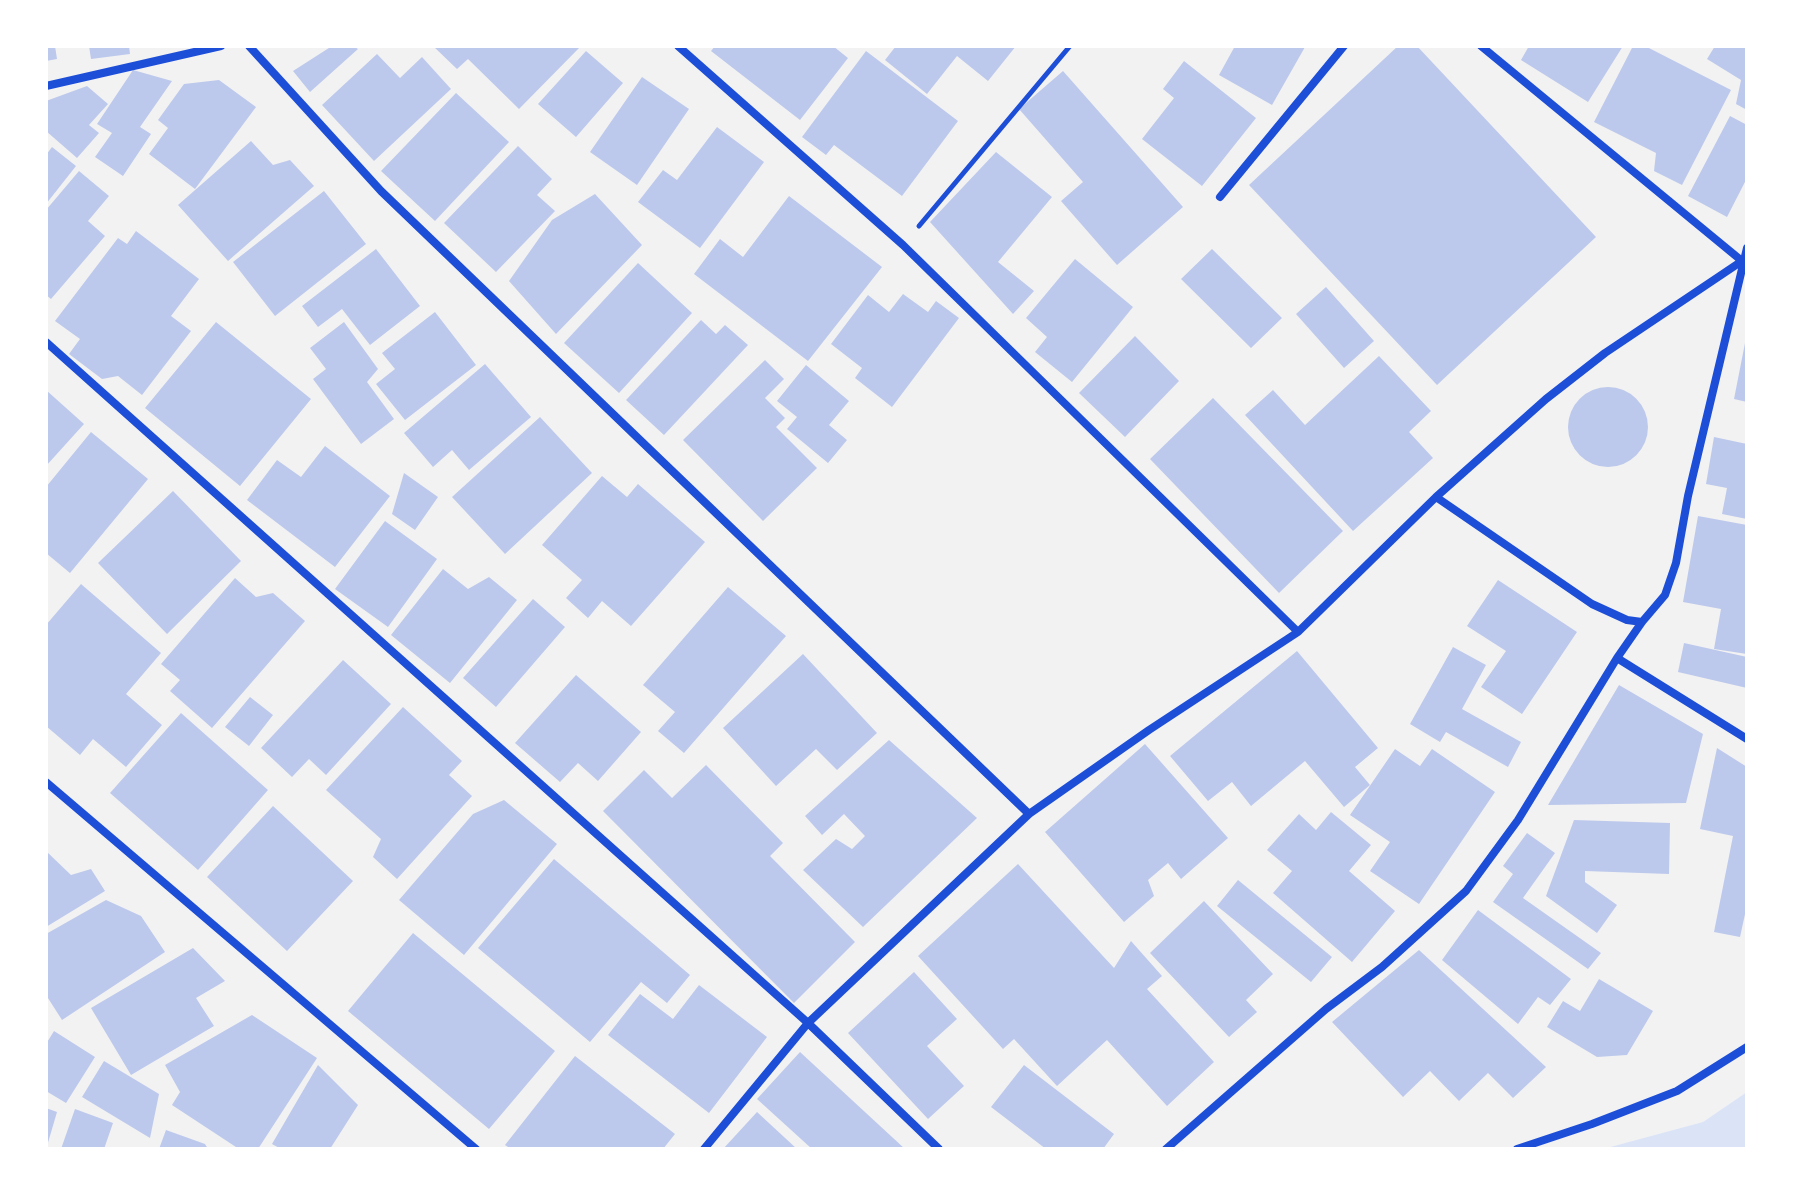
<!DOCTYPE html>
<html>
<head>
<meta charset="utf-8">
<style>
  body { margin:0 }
  #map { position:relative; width:1793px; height:1195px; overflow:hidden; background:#f2f2f2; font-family:Commissioner,sans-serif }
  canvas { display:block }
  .frame { position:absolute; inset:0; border:48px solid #fff; pointer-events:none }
</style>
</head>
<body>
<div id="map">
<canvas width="1793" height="1195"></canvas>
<div class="frame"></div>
</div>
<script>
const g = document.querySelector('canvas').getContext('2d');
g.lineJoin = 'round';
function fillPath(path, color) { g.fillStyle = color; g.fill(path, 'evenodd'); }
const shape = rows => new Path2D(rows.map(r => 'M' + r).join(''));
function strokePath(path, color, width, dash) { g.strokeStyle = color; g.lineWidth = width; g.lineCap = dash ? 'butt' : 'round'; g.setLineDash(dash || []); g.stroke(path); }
fillPath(shape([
  [1747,1092,1747,1149,1603,1149,1703,1122]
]), '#dbe4f7');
fillPath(shape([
  [46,46,55,46,57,59,46,61],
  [89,46,129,46,130,54,91,59],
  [332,46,353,46,358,49,310,92,293,71],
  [433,46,581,46,519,109,468,59,457,69],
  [715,46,833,46,848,58,800,120,711,51],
  [896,46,1016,46,988,81,957,56,927,94,885,60],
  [1235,46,1303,46,1305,47,1272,105,1219,75],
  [1398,46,1417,46,1596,237,1437,385,1249,185],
  [1529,46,1623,46,1588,102,1521,60],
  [1633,46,1645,46,1731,90,1682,185,1654,171,1656,153,1594,122],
  [1715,46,1747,46,1747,110,1736,104,1741,80,1707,59],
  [586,51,623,83,576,137,538,104],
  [866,51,958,121,902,196,834,145,826,155,802,137],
  [377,54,400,78,422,57,451,89,374,161,322,105],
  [1184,61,1256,118,1202,186,1142,139,1174,98,1163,89],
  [133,70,172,81,140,127,151,134,123,176,95,157,112,133,97,124],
  [1063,71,1183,207,1117,265,1061,201,1083,182,1019,109],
  [642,77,689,109,637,185,590,152],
  [219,80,256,107,195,189,149,154,168,128,158,120,184,84],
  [87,86,108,104,89,125,99,133,77,158,46,131,46,101],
  [456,93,509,142,435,221,381,171],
  [1730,116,1747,125,1747,178,1727,217,1688,196],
  [717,127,764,162,700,248,638,202,663,170,677,180],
  [251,141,273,165,290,160,314,186,228,261,178,205],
  [518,146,552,179,537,195,555,211,496,272,444,223],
  [52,147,76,166,46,204,46,155],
  [996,152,1052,197,998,262,1034,291,1013,314,930,222],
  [79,171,109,196,88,221,105,236,51,299,46,295,46,210],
  [324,191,366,244,275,316,233,262],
  [595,194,642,245,556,334,509,281,552,220],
  [789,196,882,267,808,361,694,274,720,239,743,257],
  [136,231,199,279,171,316,191,331,142,395,118,376,102,379,69,354,80,339,55,321,118,238,127,244],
  [376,249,420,306,370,345,342,309,318,327,302,306],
  [1212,249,1282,318,1251,348,1181,279],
  [1075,259,1133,307,1072,382,1035,352,1047,337,1026,318],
  [638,263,692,313,619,393,564,343],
  [1326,287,1374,341,1344,368,1296,314],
  [903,294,928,312,936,301,959,318,892,407,855,378,862,368,831,344,868,295,889,312],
  [435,312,476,365,405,420,376,384,395,369,382,353],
  [701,320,716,334,725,325,748,345,664,435,626,400],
  [216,322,311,399,240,486,145,408],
  [344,322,378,369,367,382,394,419,361,444,313,379,326,369,310,348],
  [1135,336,1179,381,1125,437,1079,393],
  [1746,338,1747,338,1747,402,1734,399],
  [1379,356,1431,411,1409,432,1433,458,1353,531,1245,415,1273,390,1305,425],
  [765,360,784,379,765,398,785,418,776,427,817,468,763,521,683,440],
  [485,364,531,417,469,470,452,450,433,467,404,433],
  [806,365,849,401,829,425,847,440,828,463,787,429,797,417,777,401],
  '1568 427a40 40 0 1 1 80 0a40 40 0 1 1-80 0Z',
  [46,390,84,424,46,466],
  [1213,398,1343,531,1279,593,1150,459],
  [540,417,592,473,505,554,452,497],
  [91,432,148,479,70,573,46,553,46,487],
  [1714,437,1747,444,1747,519,1722,514,1727,488,1706,484],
  [325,446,390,496,335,567,247,500,277,460,301,477],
  [404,473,438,497,415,530,392,514],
  [602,476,627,497,638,484,705,542,631,626,602,601,588,618,566,598,582,580,542,545],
  [173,491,241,561,167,634,98,563],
  [1698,516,1747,525,1747,654,1714,649,1721,609,1683,602],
  [385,521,437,559,388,627,335,589],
  [443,569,468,589,489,577,517,600,450,683,391,635],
  [235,578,256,597,273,593,305,621,212,728,170,691,180,680,161,664],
  [1498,580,1577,632,1522,714,1481,687,1506,651,1467,626],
  [81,584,161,653,126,694,162,725,126,767,93,739,80,755,46,726,46,625],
  [728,587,786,636,684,753,658,731,675,712,643,685],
  [533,599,565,627,496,707,463,678],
  [1684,643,1747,657,1747,688,1678,672],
  [1453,647,1486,665,1462,709,1521,742,1508,767,1446,732,1440,742,1410,724],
  [1297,651,1378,748,1355,767,1370,785,1344,807,1305,761,1251,806,1232,782,1208,801,1170,756],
  [803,654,877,733,837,770,816,749,776,786,723,728],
  [343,660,391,704,326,775,309,759,292,777,261,748],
  [576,675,641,732,598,781,578,763,560,782,515,743],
  [1619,685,1703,734,1686,803,1548,805],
  [250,697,273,715,249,746,225,727],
  [403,707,462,761,449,775,472,796,397,879,373,857,381,839,326,790],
  [181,713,268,790,198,870,110,793],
  [889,740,977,818,863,927,803,870,836,839,852,849,865,836,844,814,822,835,805,816],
  [1145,744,1228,838,1181,879,1168,863,1148,880,1154,896,1124,922,1045,832],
  [1717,748,1747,767,1747,905,1740,937,1714,932,1733,836,1700,829],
  [1395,749,1420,766,1432,749,1495,792,1419,904,1370,871,1390,842,1350,815],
  [706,765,783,843,770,856,855,942,794,1003,603,811,644,770,672,798],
  [504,800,557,844,464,955,399,900,473,814],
  [273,806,353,881,287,951,207,877],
  [1331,812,1371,845,1349,871,1395,911,1352,962,1273,893,1292,871,1267,850,1299,814,1316,830],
  [1574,820,1670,823,1669,874,1585,871,1585,882,1617,905,1597,933,1546,896],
  [1527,833,1555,853,1523,898,1601,953,1588,969,1493,902,1513,874,1503,866],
  [46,851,71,875,91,869,105,891,46,927],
  [554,859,690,975,667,1003,641,982,590,1042,478,948],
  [1018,864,1114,968,1131,941,1162,976,1147,989,1214,1062,1167,1106,1107,1040,1057,1086,1014,1039,1003,1049,918,956],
  [1238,880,1332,957,1311,982,1217,906],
  [106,900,141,916,165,952,62,1020,46,995,46,934],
  [1204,901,1273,974,1246,1000,1257,1012,1229,1037,1150,953],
  [1478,910,1571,979,1550,1005,1538,997,1518,1024,1442,960],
  [413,933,555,1051,489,1129,348,1011],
  [193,948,225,981,196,998,214,1026,131,1075,91,1008],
  [1419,950,1546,1067,1513,1098,1488,1073,1459,1101,1430,1071,1403,1097,1332,1022],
  [914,972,957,1019,927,1046,964,1086,928,1119,848,1033],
  [1599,979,1653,1011,1627,1055,1597,1057,1547,1027,1563,1001,1580,1011],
  [699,985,767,1037,709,1113,608,1035,640,994,673,1019],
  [252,1015,317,1058,258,1149,239,1149,172,1105,180,1092,165,1065],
  [54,1031,95,1057,66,1103,46,1091,46,1044],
  [800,1052,905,1149,812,1149,757,1099],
  [575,1056,675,1134,663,1149,511,1149,505,1145],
  [104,1061,159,1094,150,1138,82,1097],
  [318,1065,358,1105,330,1149,281,1149,272,1144],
  [1024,1065,1114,1134,1103,1149,1046,1149,991,1107],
  [46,1108,57,1112,47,1146,46,1146],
  [75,1109,113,1123,104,1149,61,1149],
  [757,1112,797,1149,723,1149],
  [166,1130,205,1144,208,1149,159,1149]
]), '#bdc9ec');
strokePath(shape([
  [919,226,1070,46]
]), '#1d4ed8', 5);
strokePath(shape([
  [249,46,381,191,1029,814],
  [678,46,903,245,1298,632],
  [1481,46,1742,261],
  [46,86,221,46],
  [1220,197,1344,46],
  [46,342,808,1023,939,1149],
  [1436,497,1592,604,1627,620,1642,622,1665,595,1676,563,1688,496,1747,248],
  [1617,658,1747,739],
  [46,782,476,1149],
  [704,1149,808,1023,1029,814,1149,730,1298,632,1436,497,1546,399,1605,353,1742,261],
  [1166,1149,1326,1009,1382,967,1466,891,1518,820,1617,658,1642,622],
  [1517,1149,1592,1124,1677,1091,1747,1047]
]), '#1d4ed8', 8);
</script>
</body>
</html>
